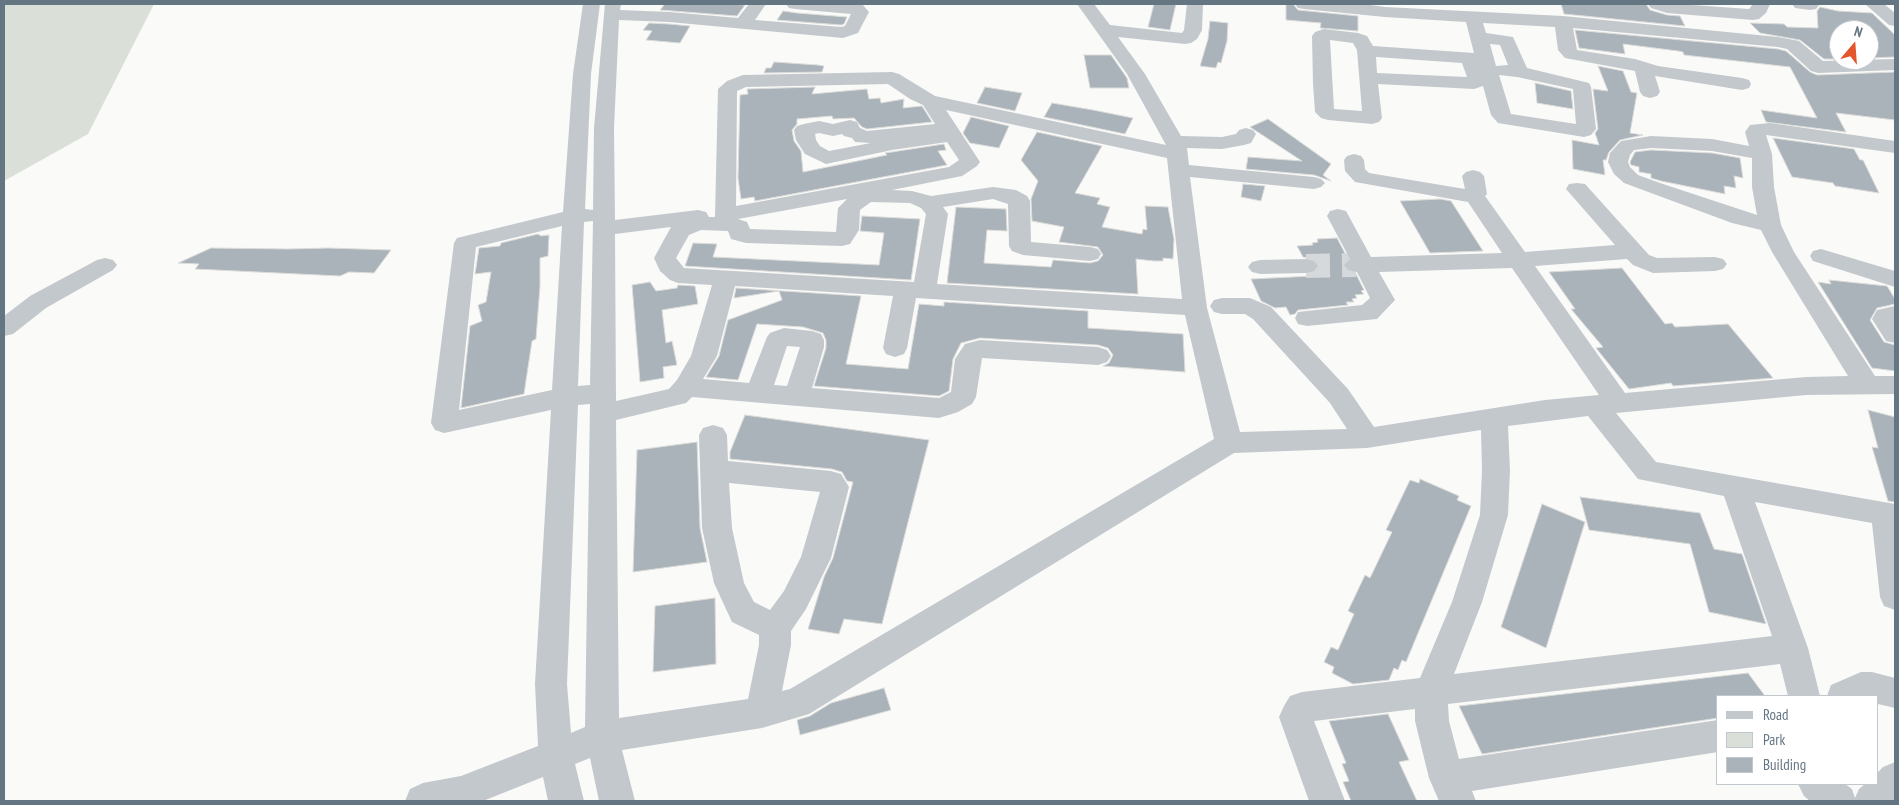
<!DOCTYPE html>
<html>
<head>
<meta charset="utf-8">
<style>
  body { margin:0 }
  #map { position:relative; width:1899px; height:805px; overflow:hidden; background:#fafaf8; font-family:"PT Sans Narrow",sans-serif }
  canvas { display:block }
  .frame { position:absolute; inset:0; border:5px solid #657683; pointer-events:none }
  .legend { position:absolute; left:1716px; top:695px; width:162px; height:90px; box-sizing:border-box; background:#fff; border:1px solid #c1c8cd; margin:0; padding:6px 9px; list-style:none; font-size:15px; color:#657683 }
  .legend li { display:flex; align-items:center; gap:10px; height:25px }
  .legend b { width:25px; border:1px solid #c1c8cd }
  .north { position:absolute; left:1829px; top:20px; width:50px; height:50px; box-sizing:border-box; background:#fff; border:1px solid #c1c8cd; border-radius:50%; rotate:18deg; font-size:14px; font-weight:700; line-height:20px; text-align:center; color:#657683 }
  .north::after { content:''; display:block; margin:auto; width:18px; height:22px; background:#e4572e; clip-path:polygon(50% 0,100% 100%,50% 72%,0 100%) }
</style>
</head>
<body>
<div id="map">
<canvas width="1899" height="805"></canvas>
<div class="frame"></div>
<ul class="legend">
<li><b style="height:6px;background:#c3c8cc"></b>Road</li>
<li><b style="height:14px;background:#dadfd7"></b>Park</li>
<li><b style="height:14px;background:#aab3b9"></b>Building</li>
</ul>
<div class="north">N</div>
</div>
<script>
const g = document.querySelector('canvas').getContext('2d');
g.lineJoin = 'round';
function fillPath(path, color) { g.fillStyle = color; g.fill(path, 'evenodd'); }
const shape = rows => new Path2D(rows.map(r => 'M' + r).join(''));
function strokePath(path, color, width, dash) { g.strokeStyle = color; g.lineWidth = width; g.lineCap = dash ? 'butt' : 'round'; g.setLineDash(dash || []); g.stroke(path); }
fillPath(shape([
  [4,4,154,4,88,134,4,181]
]), '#dadfd7');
const building = shape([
  [665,4,730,4,745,5,737,16,660,10,665,4],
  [1154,4,1176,4,1170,30,1148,27,1154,4],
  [1286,4,1293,4,1298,10,1358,16,1358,31,1320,28,1321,23,1286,20,1286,4],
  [1561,4,1646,4,1650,10,1667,15,1680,16,1685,26,1564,14,1561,4],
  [1820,7,1838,11,1872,13,1895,35,1895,57,1869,58,1869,30,1839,30,1839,59,1824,59,1800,40,1760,33,1750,23,1784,24,1787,27,1818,28,1817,11,1820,7],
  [783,11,797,13,847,17,844,24,841,25,777,20,783,11],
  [1210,21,1228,23,1227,41,1221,63,1218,62,1216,68,1200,66,1208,39,1210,21],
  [649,23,669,24,690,26,680,43,646,40,652,31,643,30,649,23],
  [1575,30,1778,49,1786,51,1810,72,1817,75,1895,72,1895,120,1836,113,1846,132,1766,122,1761,110,1817,118,1790,67,1684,55,1683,52,1678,51,1623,44,1625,54,1579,48,1575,30],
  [1084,55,1111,55,1127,78,1129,88,1090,88,1084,55],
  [774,62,818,65,824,66,822,72,764,73,766,68,771,68,774,62],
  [1598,66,1623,71,1631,92,1637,93,1630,133,1643,135,1620,140,1609,152,1606,160,1603,160,1605,175,1573,169,1572,140,1599,145,1595,133,1598,129,1593,89,1608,91,1598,66],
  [1535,83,1571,91,1573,109,1537,103,1535,83],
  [815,87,812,94,867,89,869,99,880,98,881,103,904,99,903,108,922,106,932,122,867,129,862,127,854,118,833,119,832,116,797,119,797,124,792,130,794,141,801,151,803,172,887,155,885,153,892,152,944,144,946,150,938,151,947,165,755,201,754,197,741,199,738,178,740,95,748,94,747,89,815,87],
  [985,87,1022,93,1015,111,977,103,985,87],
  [1052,103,1093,110,1133,118,1125,134,1044,117,1052,103],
  [971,117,1009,126,999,148,970,143,963,133,971,117],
  [1268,119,1331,164,1323,175,1331,181,1314,175,1246,169,1248,157,1302,161,1250,127,1268,119],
  [1037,132,1102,146,1075,193,1100,198,1097,204,1110,207,1102,227,1142,234,1143,229,1147,230,1145,206,1168,207,1174,239,1173,259,1163,258,1163,261,1154,261,1136,259,1138,294,947,283,956,207,1006,209,1007,231,987,230,984,263,1051,267,1053,260,1090,263,1098,261,1103,255,1098,247,1059,242,1064,227,1032,221,1031,199,1038,181,1021,160,1037,132],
  [1773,138,1854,149,1860,160,1863,160,1879,193,1835,186,1833,183,1792,177,1773,138],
  [1651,150,1712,153,1740,158,1743,178,1734,176,1736,188,1724,186,1725,194,1661,181,1651,178,1651,174,1639,172,1639,167,1631,165,1630,162,1635,152,1651,150],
  [1243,184,1265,186,1261,201,1241,197,1243,184],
  [1440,199,1451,201,1483,251,1430,253,1400,201,1440,199],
  [862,216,920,219,911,280,685,266,693,243,717,244,713,257,879,265,884,233,860,231,862,216],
  [538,234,541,236,549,235,548,256,540,258,540,286,536,339,532,341,524,394,461,408,470,326,482,321,478,305,486,302,491,272,475,274,479,248,500,246,501,243,538,234],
  [1337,238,1348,259,1343,266,1348,272,1356,274,1364,290,1361,291,1364,294,1355,295,1357,298,1352,299,1354,302,1346,302,1348,305,1298,310,1295,314,1290,315,1286,307,1275,308,1261,301,1251,279,1313,276,1312,274,1315,272,1319,265,1314,259,1303,257,1297,246,1313,245,1312,243,1318,242,1317,239,1337,238],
  [211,248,288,249,328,248,391,250,374,273,349,272,340,276,195,269,199,264,178,263,211,248],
  [1622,268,1665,324,1672,323,1675,327,1728,324,1773,378,1673,386,1671,383,1629,389,1596,348,1603,347,1571,309,1575,309,1549,272,1622,268],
  [1829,280,1887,286,1895,299,1895,304,1877,308,1870,320,1884,342,1895,345,1895,371,1872,368,1818,282,1831,284,1829,280],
  [650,282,656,291,677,288,678,285,695,286,698,304,662,310,666,343,672,341,677,365,663,367,664,378,640,382,632,285,650,282],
  [736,288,861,296,846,364,908,369,919,304,944,306,944,302,1088,311,1088,328,1183,334,1185,372,1103,366,1109,363,1113,355,1108,348,1098,345,980,338,961,343,953,359,949,391,939,396,814,386,826,348,826,340,823,333,803,327,757,324,738,380,706,377,719,356,728,320,782,300,779,291,734,298,736,288],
  [1868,410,1895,417,1895,502,1888,501,1872,447,1878,448,1868,410],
  [745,415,929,440,882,624,844,619,839,634,808,629,824,577,833,558,853,482,847,481,842,472,832,469,730,459,730,452,745,415],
  [697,442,700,528,707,562,633,572,637,450,697,442],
  [1420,479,1459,496,1457,500,1471,506,1406,662,1402,660,1398,670,1394,668,1389,680,1353,684,1332,673,1334,667,1324,662,1331,647,1338,650,1354,614,1348,611,1365,575,1370,578,1392,532,1386,530,1410,480,1419,483,1420,479],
  [1580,497,1700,513,1714,549,1742,554,1766,624,1709,612,1690,544,1589,530,1580,497],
  [1542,504,1585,522,1546,648,1501,627,1542,504],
  [715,598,716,664,653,672,655,606,715,598],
  [1748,673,1765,696,1718,696,1718,718,1482,754,1459,706,1748,673],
  [884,688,891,710,800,735,797,720,810,716,831,703,884,688],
  [1388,714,1409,760,1399,762,1417,801,1351,801,1343,782,1349,781,1342,764,1346,763,1329,721,1388,714]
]);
fillPath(building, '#aab3b9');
strokePath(building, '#dcdcda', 1);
strokePath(shape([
  [1306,266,1356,265]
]), '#d5d9db', 24, [24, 12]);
fillPath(shape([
  [583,4,600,4,591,74,585,209,593,210,594,128,605,4,621,4,620,10,669,12,738,18,749,4,766,4,755,20,841,27,845,26,851,14,795,9,789,8,786,4,857,4,863,5,869,12,858,33,843,38,669,22,619,20,614,128,615,220,698,210,706,212,709,217,715,217,718,89,727,81,743,75,892,72,899,74,935,96,1166,145,1127,74,1077,4,1094,4,1110,25,1182,33,1184,30,1187,4,1203,4,1202,30,1197,39,1191,43,1185,44,1118,37,1145,74,1181,136,1222,137,1236,134,1239,130,1246,128,1253,130,1256,134,1251,143,1244,145,1222,149,1187,148,1189,165,1314,177,1321,179,1325,183,1321,187,1314,189,1190,177,1207,308,1240,432,1347,429,1330,403,1253,319,1245,314,1222,314,1214,312,1210,306,1214,300,1222,298,1250,298,1271,307,1348,389,1374,427,1545,400,1599,395,1512,268,1379,272,1395,300,1377,319,1307,326,1298,324,1295,318,1298,312,1362,305,1370,298,1357,272,1348,270,1344,265,1350,259,1327,216,1330,211,1338,209,1346,211,1371,257,1502,253,1468,202,1355,182,1345,171,1344,160,1347,156,1354,154,1361,156,1364,160,1365,169,1369,173,1465,189,1462,176,1466,172,1473,170,1480,172,1484,176,1487,194,1485,196,1525,252,1615,245,1566,189,1569,184,1577,183,1585,184,1649,255,1657,258,1715,257,1723,259,1727,264,1723,269,1715,271,1653,273,1633,265,1627,259,1535,266,1625,393,1806,377,1848,376,1772,252,1761,230,1732,223,1624,183,1614,174,1608,162,1610,153,1621,141,1651,136,1712,139,1749,146,1745,132,1750,125,1770,123,1895,141,1895,153,1766,135,1772,154,1774,187,1781,225,1794,252,1875,376,1895,376,1895,394,1806,395,1616,413,1656,462,1895,504,1895,610,1884,606,1880,597,1872,523,1755,502,1808,648,1820,696,1788,696,1780,664,1448,704,1449,721,1459,759,1718,720,1718,752,1472,791,1476,801,1439,801,1429,778,1415,721,1415,709,1314,721,1345,801,1309,801,1279,717,1284,706,1290,696,1302,692,1420,678,1452,602,1480,515,1482,470,1481,430,1367,448,1234,453,809,714,762,728,622,750,635,801,599,801,590,758,575,764,584,801,548,801,543,777,483,801,405,801,410,789,423,783,461,776,538,746,535,684,551,410,444,433,435,430,431,423,454,243,457,238,563,212,573,74,583,4],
  [888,84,910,99,923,105,935,124,867,131,860,128,857,122,850,120,833,124,819,121,804,124,797,126,794,130,796,140,805,154,826,164,892,150,947,142,959,160,949,167,736,206,737,91,746,87,888,84],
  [946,110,1167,158,1182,299,937,284,948,214,943,207,993,199,1008,204,1009,246,1012,251,1023,255,1090,261,1098,259,1101,254,1098,249,1090,247,1031,242,1030,201,1027,196,1016,190,993,187,931,196,912,191,892,190,962,176,977,166,980,162,946,110],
  [819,133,833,136,842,134,844,136,852,138,855,142,871,143,829,151,820,146,816,140,815,134,819,133],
  [1651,148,1712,151,1752,158,1752,187,1757,215,1660,183,1638,175,1630,167,1628,162,1630,155,1634,150,1651,148],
  [847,199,838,208,836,232,750,229,747,222,738,219,847,199],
  [871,202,910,203,921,208,926,214,914,282,684,268,676,258,689,235,701,230,728,231,731,239,746,243,842,246,850,244,859,230,860,210,871,202],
  [593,221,590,385,578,386,584,222,593,221],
  [562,226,552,390,459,410,476,247,562,226],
  [671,227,654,258,660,271,670,280,678,283,712,285,691,356,677,380,669,389,616,401,615,234,671,227],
  [735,286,893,296,883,348,886,354,895,357,904,354,907,348,916,298,1185,315,1214,439,790,689,782,691,791,645,791,631,806,609,831,558,849,487,841,474,831,471,728,461,727,435,723,428,713,425,703,428,699,435,702,528,714,583,732,622,759,635,759,645,748,699,619,718,616,420,686,403,692,397,939,418,958,412,972,404,976,397,982,358,1098,365,1107,362,1111,356,1107,350,1098,347,980,340,965,344,955,359,951,392,939,398,812,388,824,347,824,340,821,334,812,331,784,328,770,333,767,337,749,383,703,379,717,356,735,286],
  [787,346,800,347,787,386,774,385,787,346],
  [590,404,585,727,571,733,567,684,578,405,590,404],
  [1588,416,1638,479,1724,496,1772,636,1454,674,1482,602,1508,515,1510,470,1508,426,1588,416],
  [729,483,820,492,801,557,784,591,770,610,754,602,744,583,732,528,729,483],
  [1295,4,1363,4,1385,7,1563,16,1778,37,1799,41,1823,61,1895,59,1895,70,1818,73,1811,71,1787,49,1778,47,1573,28,1577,50,1635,59,1658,66,1742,78,1749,80,1751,84,1749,88,1742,90,1655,76,1660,92,1657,96,1650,98,1643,96,1640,92,1635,71,1565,58,1558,50,1555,27,1483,23,1486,33,1513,37,1527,68,1589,83,1591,87,1596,129,1591,135,1584,137,1498,123,1491,115,1483,86,1474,89,1378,84,1382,118,1379,122,1372,124,1328,120,1321,118,1315,112,1313,84,1312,36,1315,32,1324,29,1358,33,1367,36,1373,46,1474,53,1466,22,1385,17,1304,9,1298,8,1295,4],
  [1330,40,1353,43,1357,50,1362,111,1334,109,1330,40],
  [1490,44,1500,45,1508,65,1496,66,1490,44],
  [1376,57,1462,63,1467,77,1377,73,1376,57],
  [1499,75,1517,77,1573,89,1576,124,1511,114,1499,75],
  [1648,4,1678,4,1749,9,1753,4,1770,4,1766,13,1759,19,1753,20,1667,13,1651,8,1648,4],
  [1792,4,1818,4,1819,5,1816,9,1810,10,1795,8,1792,4],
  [1865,4,1884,4,1895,13,1895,26,1889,25,1865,4],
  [1821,249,1895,271,1895,287,1813,261,1810,256,1813,251,1821,249],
  [105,258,113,260,117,265,113,270,46,308,13,334,4,336,4,316,30,296,97,260,105,258],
  [1306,259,1314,261,1318,266,1314,271,1306,273,1260,274,1252,272,1248,267,1252,262,1260,260,1306,259],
  [1895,306,1895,343,1886,341,1872,319,1877,310,1895,306],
  [1861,672,1872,672,1895,678,1895,708,1878,704,1878,696,1827,696,1831,685,1861,672],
  [1895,762,1895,801,1810,801,1804,796,1798,784,1845,784,1852,789,1855,798,1859,789,1865,784,1878,784,1878,772,1883,767,1895,762]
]), '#c3c8cc');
</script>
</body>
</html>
